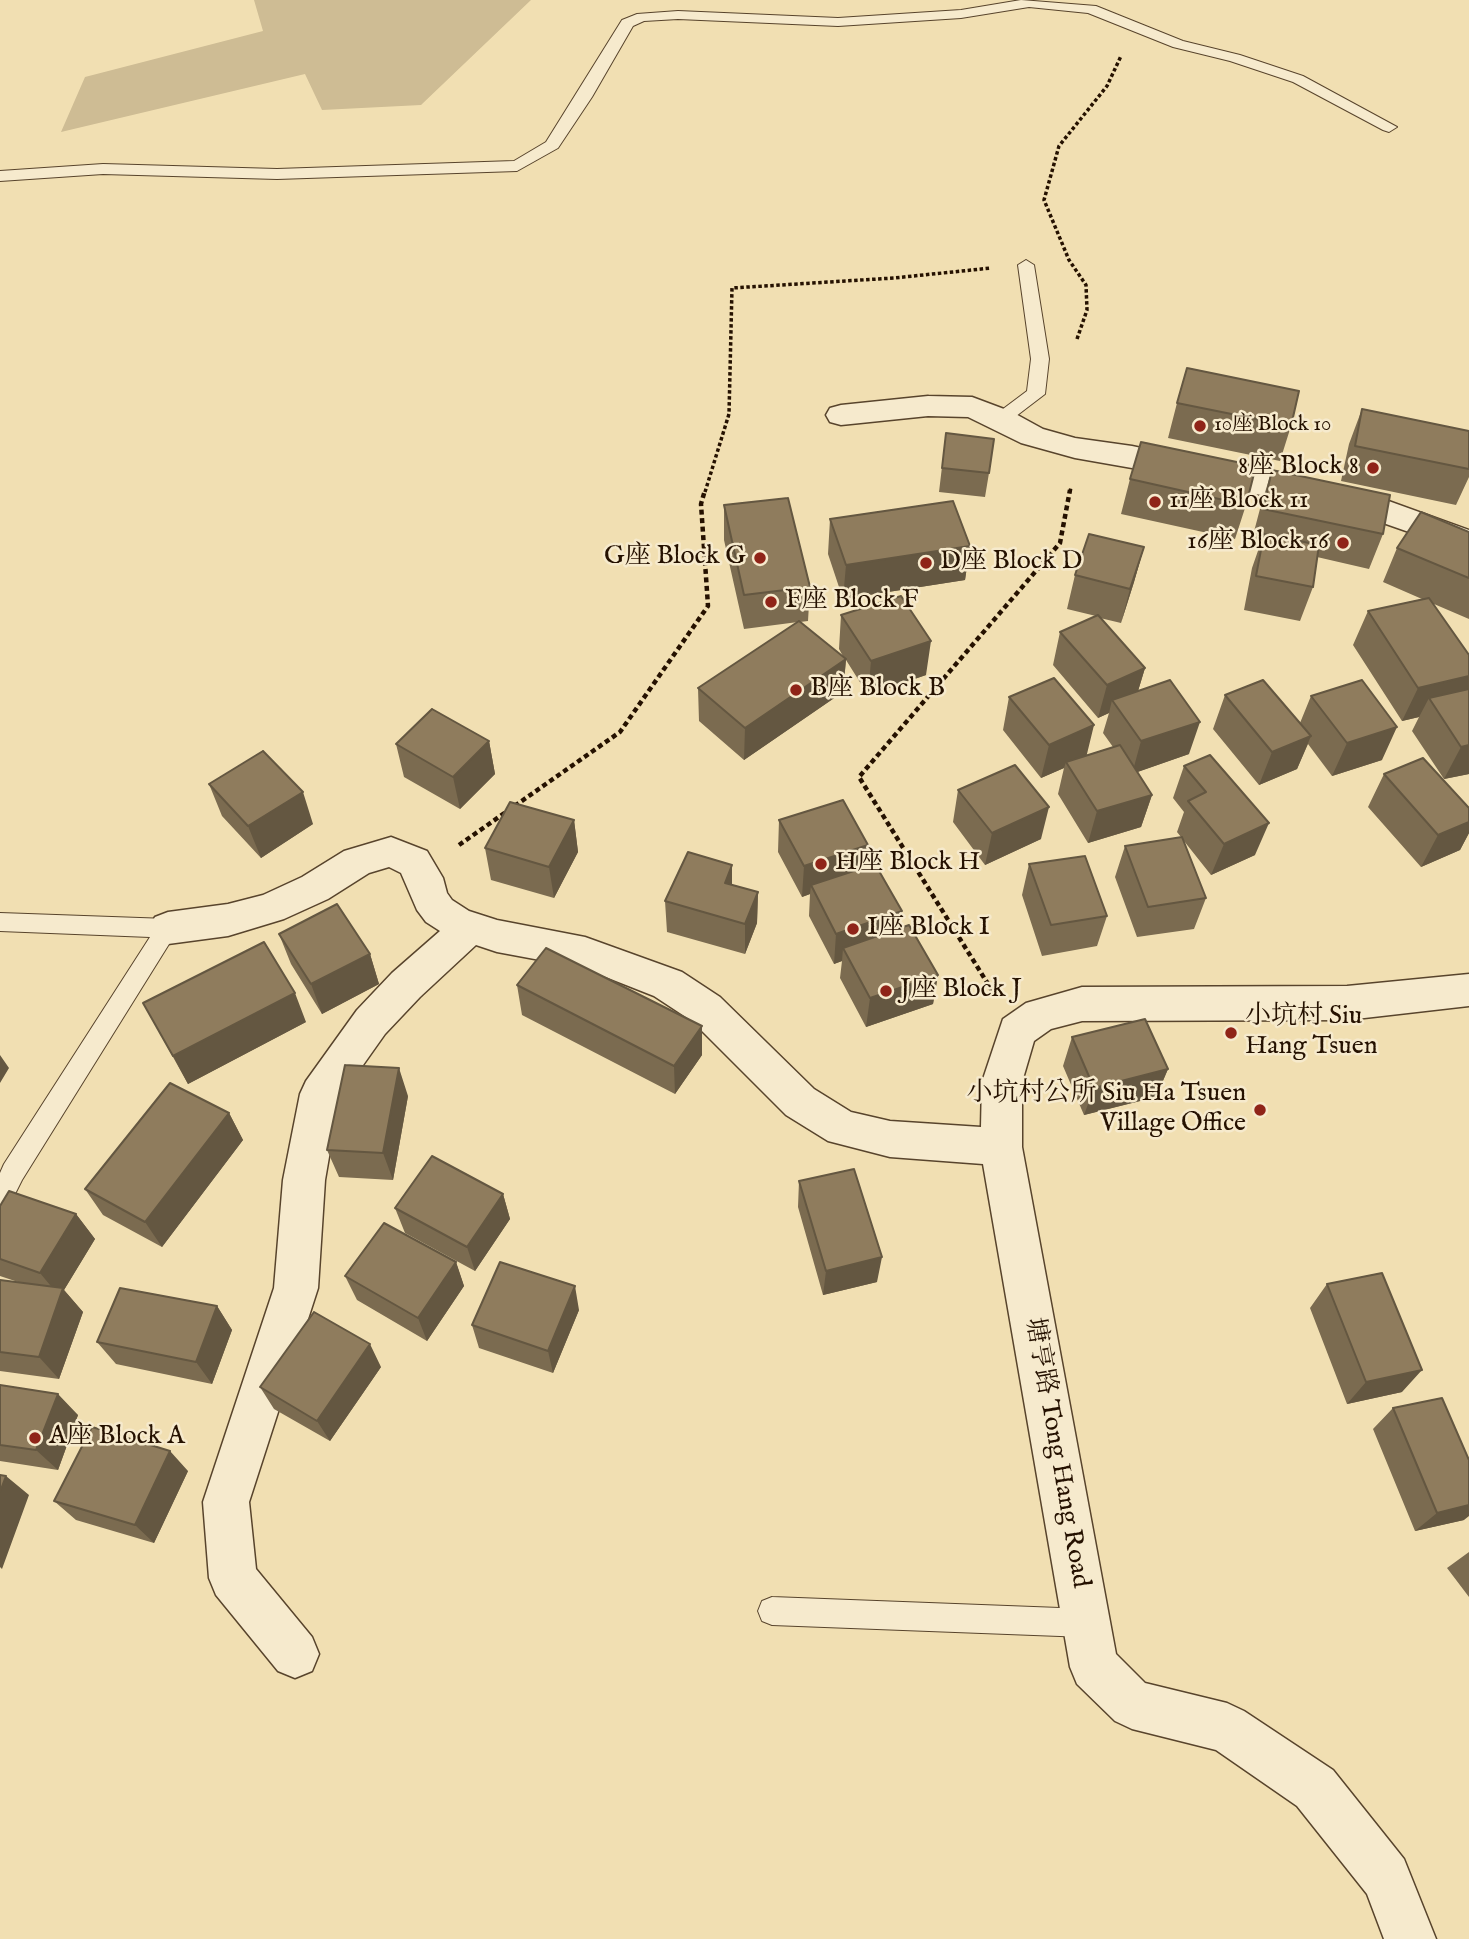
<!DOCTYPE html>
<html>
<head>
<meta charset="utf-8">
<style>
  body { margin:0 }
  canvas { display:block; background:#f1dfb2 }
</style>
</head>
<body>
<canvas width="1469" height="1939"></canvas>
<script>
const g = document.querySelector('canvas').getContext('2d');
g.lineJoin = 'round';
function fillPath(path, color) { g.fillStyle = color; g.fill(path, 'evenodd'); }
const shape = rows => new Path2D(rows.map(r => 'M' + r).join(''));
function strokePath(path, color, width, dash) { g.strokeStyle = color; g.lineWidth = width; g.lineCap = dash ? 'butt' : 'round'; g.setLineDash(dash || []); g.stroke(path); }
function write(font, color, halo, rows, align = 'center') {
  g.font = font + ' "IM FELL English","Noto Serif TC",serif'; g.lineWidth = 5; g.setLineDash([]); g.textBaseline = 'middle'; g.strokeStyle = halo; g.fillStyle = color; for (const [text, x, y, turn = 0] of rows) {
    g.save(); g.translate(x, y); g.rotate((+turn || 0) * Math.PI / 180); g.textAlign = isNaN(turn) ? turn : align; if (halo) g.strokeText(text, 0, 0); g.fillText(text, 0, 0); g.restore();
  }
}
fillPath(shape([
  [254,0,531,0,421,105,322,110,305,74,61,132,85,77,263,31]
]), '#cebc94');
const lane = shape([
  [1021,0,1096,6,1183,41,1240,55,1303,76,1397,127,1389,132,1383,130,1293,82,1230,61,1173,47,1088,13,1029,7,961,18,838,26,678,19,644,21,633,26,592,97,558,148,517,171,277,179,103,174,0,181,0,171,103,164,277,169,514,161,546,142,622,20,637,14,678,11,838,18,961,10,1021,0],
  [1026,260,1034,265,1049,359,1045,394,1007,423,1001,425,992,419,995,415,1027,391,1031,359,1018,265,1026,260],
  [0,913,168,919,176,921,179,928,22,1180,9,1206,0,1209,0,1173,4,1164,150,937,0,931,0,913],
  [772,1597,1086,1609,1096,1613,1100,1623,1096,1633,1086,1637,772,1625,762,1621,758,1611,762,1601,772,1597]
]);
const street = shape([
  [928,396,972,397,1012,412,1043,429,1075,438,1132,446,1383,499,1469,530,1469,553,1366,517,1132,468,1075,458,1021,443,968,417,928,416,841,425,830,422,826,415,830,408,841,405,928,396],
  [391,837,427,851,443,878,447,893,452,900,469,911,497,920,585,937,682,972,720,997,814,1089,851,1112,890,1121,981,1127,982,1082,1003,1019,1026,1003,1082,987,1347,986,1469,974,1469,1006,1347,1020,1082,1021,1051,1029,1034,1041,1022,1082,1022,1147,1116,1654,1145,1683,1227,1703,1244,1711,1333,1770,1404,1859,1436,1939,1384,1939,1367,1894,1297,1806,1216,1750,1132,1729,1115,1721,1077,1684,1070,1667,983,1164,890,1157,828,1141,786,1115,692,1021,654,996,583,968,497,952,476,945,420,997,385,1034,339,1099,325,1180,318,1288,249,1502,256,1569,312,1637,319,1654,312,1671,295,1678,278,1671,216,1595,209,1578,203,1502,274,1288,283,1180,300,1094,306,1081,357,1010,392,973,440,931,426,922,417,910,401,873,389,867,369,873,328,899,284,919,228,936,168,944,155,939,149,928,155,917,168,912,228,904,263,895,302,877,344,851,391,837]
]);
strokePath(lane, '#58442c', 2);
strokePath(street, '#58442c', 3);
strokePath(shape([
  [1077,339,1087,310,1086,285,1069,260,1044,200,1059,146,1107,86,1121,56],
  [705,492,729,414,732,288,894,278,991,268],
  [1070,492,1071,487]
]), '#251100', 3.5, [3.5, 2.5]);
strokePath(shape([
  [459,845,620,732,708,606,701,504,705,490],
  [993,992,859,777,1060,543,1070,490]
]), '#251100', 4.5, [5, 3.5]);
fillPath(lane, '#f6eacd');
fillPath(street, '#f6eacd');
fillPath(shape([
  [1177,403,1291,426,1280,461,1168,438],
  [1362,409,1469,431,1469,477,1456,505,1341,481,1349,444],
  [946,433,989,473,985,497,939,492],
  [1272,470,1383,534,1369,569,1317,557,1313,587,1300,621,1244,610,1252,568,1260,545,1251,543,1261,505],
  [1130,479,1246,505,1235,539,1121,514],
  [724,505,810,587,808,621,800,622,844,658,839,649,841,615,926,675,868,695,846,660,843,692,744,760,699,721,698,688,798,622,744,629,724,540],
  [830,519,970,546,965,580,843,599,828,554],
  [1469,532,1469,619,1434,604,1469,774,1444,779,1412,731,1419,717,1402,721,1353,645,1368,611,1422,599,1383,582,1397,548],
  [1144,547,1134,582,1121,623,1100,618,1145,668,1138,691,1189,754,1137,772,1152,795,1141,827,1088,843,1058,794,1064,768,1041,778,1003,730,1009,697,1087,755,1113,747,1103,733,1109,713,1098,718,1053,665,1060,632,1096,616,1067,609,1075,575],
  [1225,695,1300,723,1311,696,1382,760,1332,776,1308,744,1297,769,1259,785,1213,729],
  [489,741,495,774,460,809,404,777,396,744],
  [1210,755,1255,855,1211,875,1184,841,1206,898,1194,929,1137,937,1115,877,1125,846,1181,837,1177,832,1184,812,1173,798,1184,766],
  [1384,774,1469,808,1469,833,1460,850,1421,867,1368,807],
  [209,784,313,824,261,858,222,816],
  [958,790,1041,839,985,865,953,822],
  [574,820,578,852,554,898,491,880,485,848],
  [779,820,866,867,900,928,938,975,933,1004,866,1027,840,978,842,961,834,964,809,916,810,894,802,897,778,852],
  [1029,864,1107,916,1097,946,1042,956,1022,895],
  [732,865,732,885,758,892,757,923,745,954,667,932,665,901],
  [279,934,370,954,379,984,322,1014,291,964],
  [517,985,702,1026,702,1055,675,1094,522,1015],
  [143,1003,306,1022,188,1084],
  [1072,1037,1168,1069,1156,1097,1084,1115,1063,1066],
  [408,1096,393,1180,339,1177,327,1150],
  [229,1113,243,1140,162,1247,103,1215,85,1189],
  [799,1181,877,1282,823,1295,798,1207],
  [503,1194,510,1219,475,1271,405,1233,395,1208],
  [0,1206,76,1214,95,1239,64,1290,83,1312,59,1379,0,1371,0,1280,21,1283,0,1276],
  [456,1262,464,1286,427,1341,357,1300,345,1276],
  [1327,1284,1402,1392,1347,1404,1310,1308],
  [217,1306,232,1330,212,1384,116,1364,97,1342],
  [579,1310,553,1373,479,1348,472,1325],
  [381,1367,330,1441,274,1409,260,1387],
  [0,1385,78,1415,58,1470,0,1461],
  [1393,1408,1464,1520,1415,1531,1373,1429],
  [188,1471,154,1543,76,1520,54,1501],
  [1469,1552,1469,1597,1447,1568]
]), '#7b6b50');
fillPath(shape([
  [970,546,965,580,843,599,846,565],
  [1144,547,1134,582,1121,623,1130,589],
  [931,641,926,675,868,695,871,661],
  [846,659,843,692,744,760,745,728],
  [1145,668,1135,701,1112,700,1109,713,1098,718,1107,685],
  [1469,676,1469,697,1429,698,1419,717,1402,721,1418,688],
  [1200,722,1189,754,1132,774,1141,741],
  [1094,725,1086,758,1066,762,1064,768,1041,778,1049,745],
  [1397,727,1382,760,1332,776,1347,743],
  [1311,736,1297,769,1259,785,1272,752],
  [489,741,495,774,460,809,453,777],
  [1469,745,1469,774,1444,779,1461,747],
  [303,792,313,824,261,858,248,826],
  [1152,795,1141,827,1088,843,1097,811],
  [1049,807,1041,839,985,865,992,833],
  [574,820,578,852,554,898,549,867],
  [1469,822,1469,833,1460,850,1421,867,1438,835],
  [1269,823,1255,855,1211,875,1224,844],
  [868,845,865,876,811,885,810,894,802,897,804,866],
  [732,865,732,896,725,883],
  [758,892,757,923,745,954,745,924],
  [902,911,898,941,843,948,842,961,834,964,836,934],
  [370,954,379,984,322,1014,311,984],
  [938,975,933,1004,866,1027,870,998],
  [295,993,306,1022,188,1084,173,1056],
  [702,1026,702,1055,675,1094,674,1066],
  [0,1055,9,1068,0,1083],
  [399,1068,408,1096,393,1180,383,1153],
  [1168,1069,1156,1097,1084,1115,1094,1088],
  [229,1113,243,1140,162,1247,145,1222],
  [503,1194,510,1219,475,1271,467,1247],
  [76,1214,95,1239,64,1290,83,1312,59,1379,39,1357,60,1297,40,1273],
  [882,1257,877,1282,823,1295,826,1271],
  [456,1262,464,1286,427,1341,418,1318],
  [575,1286,579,1310,553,1373,548,1351],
  [217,1306,232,1330,212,1384,196,1362],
  [370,1344,381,1367,330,1441,317,1421],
  [1422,1370,1402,1392,1347,1404,1366,1382],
  [58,1394,78,1415,58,1470,36,1450],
  [170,1451,188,1471,154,1543,135,1525],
  [6,1476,29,1495,2,1569,0,1567,0,1492],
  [1469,1505,1469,1516,1464,1520,1415,1531,1437,1513]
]), '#645741');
const building = shape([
  [1187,368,1299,391,1291,426,1177,403,1187,368],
  [1362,409,1469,431,1469,469,1355,446,1362,409],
  [946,433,994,439,989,473,942,468,946,433],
  [1141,442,1256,466,1246,505,1130,479,1141,442],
  [1272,470,1390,495,1383,534,1263,509,1272,470],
  [788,498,810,587,744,595,724,505,788,498],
  [953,501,970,546,846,565,830,519,953,501],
  [1421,512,1469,532,1469,578,1397,548,1421,512],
  [1089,534,1144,547,1130,589,1075,575,1089,534],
  [1264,534,1319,545,1313,587,1256,576,1264,534],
  [901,596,931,641,871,661,841,615,901,596],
  [1429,598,1469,655,1469,676,1418,688,1368,611,1429,598],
  [1098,615,1145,668,1107,685,1060,632,1098,615],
  [799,621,846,659,745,728,698,688,799,621],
  [1054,678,1094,725,1049,745,1009,697,1054,678],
  [1170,680,1200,722,1141,741,1112,700,1170,680],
  [1263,680,1311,736,1272,752,1225,695,1263,680],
  [1362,680,1397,727,1347,743,1311,696,1362,680],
  [1469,689,1469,745,1461,747,1429,698,1469,689],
  [432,709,489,741,453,777,396,744,432,709],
  [1120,745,1152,795,1097,811,1066,762,1120,745],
  [263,751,303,792,248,826,209,784,263,751],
  [1210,755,1269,823,1224,844,1188,801,1206,792,1184,766,1210,755],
  [1423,758,1469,808,1469,822,1438,835,1384,774,1423,758],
  [1015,765,1049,807,992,833,958,790,1015,765],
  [843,800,868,845,804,866,779,820,843,800],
  [510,802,574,820,549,867,485,848,510,802],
  [1182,837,1206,898,1148,907,1125,846,1182,837],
  [688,852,732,865,725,883,758,892,745,924,665,901,688,852],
  [1085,856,1107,916,1051,925,1029,864,1085,856],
  [875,864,902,911,836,934,811,885,875,864],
  [337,904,370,954,311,984,279,934,337,904],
  [909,925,938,975,870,998,843,948,909,925],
  [264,942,295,993,173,1056,143,1003,264,942],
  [546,948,702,1026,674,1066,517,985,546,948],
  [1145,1019,1168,1069,1094,1088,1072,1037,1145,1019],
  [345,1065,399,1068,383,1153,327,1150,345,1065],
  [170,1083,229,1113,145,1222,85,1189,170,1083],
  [432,1156,503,1194,467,1247,395,1208,432,1156],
  [854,1169,882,1257,826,1271,799,1181,854,1169],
  [9,1191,76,1214,40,1273,0,1259,0,1206,9,1191],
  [384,1223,456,1262,418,1318,345,1276,384,1223],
  [500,1262,575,1286,548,1351,472,1325,500,1262],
  [1382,1273,1422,1370,1366,1382,1327,1284,1382,1273],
  [0,1280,63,1288,39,1357,0,1352,0,1280],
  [120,1288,217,1306,196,1362,97,1342,120,1288],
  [314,1312,370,1344,317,1421,260,1387,314,1312],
  [0,1385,58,1394,36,1450,0,1445,0,1385],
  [1442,1398,1469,1460,1469,1505,1437,1513,1393,1408,1442,1398],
  [92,1427,170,1451,135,1525,54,1501,92,1427],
  [0,1475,6,1476,0,1492,0,1475]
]);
fillPath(building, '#8f7c5d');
strokePath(building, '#645741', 2);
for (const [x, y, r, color] of [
  [1200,426,7,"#8f2418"],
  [1373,468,7,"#8f2418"],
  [1155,502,7,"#8f2418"],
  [1343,543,7,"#8f2418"],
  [760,558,7,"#8f2418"],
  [926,563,7,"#8f2418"],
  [771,602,7,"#8f2418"],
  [796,690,7,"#8f2418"],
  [821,864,7,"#8f2418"],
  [853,929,7,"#8f2418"],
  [886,991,7,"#8f2418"],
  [1231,1033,7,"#8f2418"],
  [1260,1110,7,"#8f2418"],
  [35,1438,7,"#8f2418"]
]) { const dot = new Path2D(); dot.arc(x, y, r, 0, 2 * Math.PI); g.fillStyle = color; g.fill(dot); strokePath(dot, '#f6eacd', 2.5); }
write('21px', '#251100', '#f6eacd', [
  ["10座 Block 10",1214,426]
], 'left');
write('26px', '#251100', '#f6eacd', [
  ["8座 Block 8",1359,468,"right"],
  ["11座 Block 11",1169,502],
  ["16座 Block 16",1329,543,"right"],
  ["G座 Block G",746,558,"right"],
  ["D座 Block D",940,563],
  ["F座 Block F",785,602],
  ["B座 Block B",810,690],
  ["H座 Block H",835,864],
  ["I座 Block I",867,929],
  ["J座 Block J",900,991],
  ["小坑村 Siu",1245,1018],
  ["Hang Tsuen",1245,1048],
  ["小坑村公所 Siu Ha Tsuen",1246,1095,"right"],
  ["Village Office",1246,1125,"right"],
  ["A座 Block A",49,1438]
], 'left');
write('26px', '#251100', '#f6eacd', [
  ["塘亨路 Tong Hang Road",1056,1453,80]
]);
</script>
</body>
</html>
